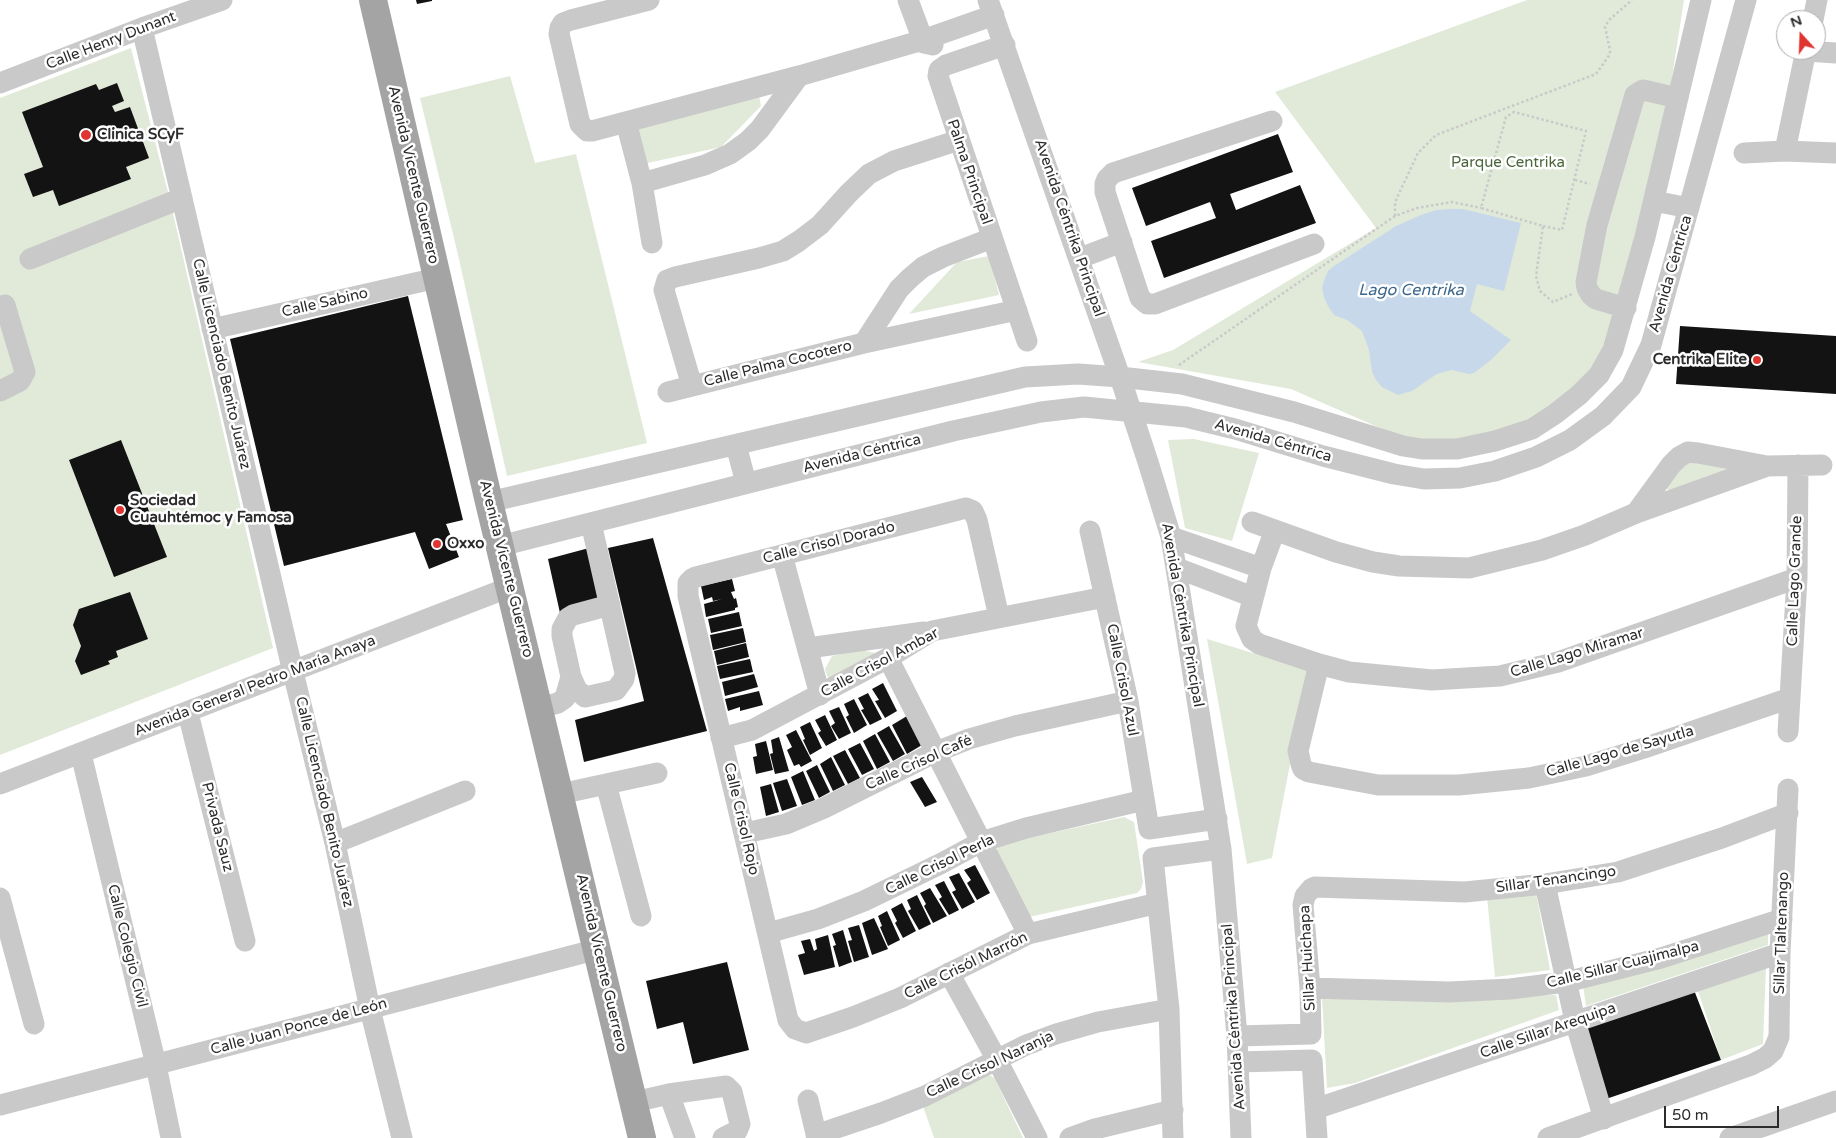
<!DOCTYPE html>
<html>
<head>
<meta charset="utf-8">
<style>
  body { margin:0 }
  #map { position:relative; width:1836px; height:1138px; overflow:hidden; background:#fff; font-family:"Varela Round",sans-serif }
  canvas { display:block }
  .north { position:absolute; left:1776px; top:10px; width:50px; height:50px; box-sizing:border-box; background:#fff; border:1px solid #ababab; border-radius:50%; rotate:340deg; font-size:14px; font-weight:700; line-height:20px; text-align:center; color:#2c2c2c }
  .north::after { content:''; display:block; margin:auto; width:18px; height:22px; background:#e03431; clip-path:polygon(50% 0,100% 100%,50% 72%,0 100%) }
  .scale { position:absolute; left:1664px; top:1106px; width:115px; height:22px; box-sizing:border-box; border:2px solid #2c2c2c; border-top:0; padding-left:6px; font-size:15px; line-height:18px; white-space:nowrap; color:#2c2c2c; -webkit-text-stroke:4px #fff; paint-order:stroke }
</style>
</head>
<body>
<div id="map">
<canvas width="1836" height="1138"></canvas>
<div class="north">N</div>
<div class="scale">50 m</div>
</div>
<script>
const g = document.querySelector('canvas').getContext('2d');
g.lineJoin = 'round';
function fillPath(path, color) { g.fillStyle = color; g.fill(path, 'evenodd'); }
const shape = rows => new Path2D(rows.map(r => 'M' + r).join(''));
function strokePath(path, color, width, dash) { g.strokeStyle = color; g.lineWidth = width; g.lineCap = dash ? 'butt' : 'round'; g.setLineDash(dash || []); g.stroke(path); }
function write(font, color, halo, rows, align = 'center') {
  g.font = font + ' "Varela Round",sans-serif'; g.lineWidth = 5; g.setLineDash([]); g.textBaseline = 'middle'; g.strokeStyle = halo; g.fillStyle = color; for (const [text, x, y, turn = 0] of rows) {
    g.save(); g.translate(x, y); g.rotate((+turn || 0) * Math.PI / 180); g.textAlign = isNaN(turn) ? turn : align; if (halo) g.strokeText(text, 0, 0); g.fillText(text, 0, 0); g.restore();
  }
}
fillPath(shape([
  [1527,0,1684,0,1653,200,1597,373,1529,427,1423,447,1291,389,1138,362,1173,350,1376,228,1275,92],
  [131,48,169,196,273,648,0,755,0,98],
  [510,76,535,163,576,154,647,443,507,476,459,259,420,98],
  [759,95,761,106,721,147,643,164,635,127],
  [989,256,999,295,909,314,957,262],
  [1194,439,1259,453,1232,541,1185,528,1168,440],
  [1686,459,1729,470,1669,491,1665,487],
  [1207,639,1308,670,1272,858,1247,864],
  [861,650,876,653,830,679,827,676,825,669,832,656],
  [1124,817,1134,822,1143,882,1141,889,1137,893,1029,917,996,850,1001,844],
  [1536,892,1550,970,1495,977,1487,897],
  [1768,932,1768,945,1586,1006,1583,985],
  [1766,966,1763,1044,1721,1060,1698,991],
  [1556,995,1559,1010,1355,1083,1327,1088,1322,997],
  [990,1075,995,1079,1023,1138,934,1138,923,1106,983,1076]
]), '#e1ead9');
fillPath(shape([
  [1449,209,1463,209,1521,223,1504,291,1477,284,1470,311,1511,340,1491,360,1474,373,1469,374,1452,370,1443,372,1435,375,1412,391,1398,395,1382,387,1376,380,1372,372,1369,350,1362,331,1347,320,1334,315,1328,306,1324,297,1322,288,1325,278,1328,271,1334,266,1396,226,1421,215,1436,210]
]), '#c6d8e9');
fillPath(shape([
  [416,0,432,0,432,1,417,4],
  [117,83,124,101,112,106,115,112,130,107,149,158,126,167,131,179,59,206,53,190,33,197,24,174,43,167,22,112,96,84,99,90],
  [1278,134,1293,172,1230,194,1236,210,1300,185,1316,223,1164,278,1151,241,1216,218,1210,202,1146,226,1132,188],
  [408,296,463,520,446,524,459,557,429,569,415,532,284,566,230,339],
  [1680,326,1836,336,1836,394,1676,384],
  [121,440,167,557,114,577,69,460],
  [653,538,707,731,584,762,575,720,644,701,608,548],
  [589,548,603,601,560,613,548,559],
  [732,579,735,591,731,592,734,599,736,598,738,607,735,608,735,610,706,617,704,604,722,599,713,601,712,597,704,600,701,586],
  [130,592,148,639,116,651,118,657,108,661,110,664,81,675,75,661,81,646,73,625,79,609],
  [739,612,742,626,711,633,708,619],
  [743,628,746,642,713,650,710,635],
  [746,643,749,657,717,665,714,651],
  [750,659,753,672,720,679,717,666],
  [754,674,758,687,725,696,722,682],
  [883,683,897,711,885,718,875,701,879,700,872,689],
  [759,691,763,705,740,711,740,707,728,711,725,699],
  [868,693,882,719,870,725,861,710,864,709,858,698],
  [854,699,867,725,854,733,846,717,849,715,844,704],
  [839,707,851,733,839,739,831,726,835,723,829,711],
  [825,715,837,740,826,746,818,733,821,731,815,720],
  [907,716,922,745,907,754,892,725],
  [810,722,822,748,810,755,803,740,805,739,800,727],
  [889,726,905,754,893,761,877,733],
  [796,730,812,761,801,767,799,764,794,766,787,750,792,747,786,735],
  [875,734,890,762,877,769,863,741],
  [779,737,789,771,775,774,770,754,773,753,771,740],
  [766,741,773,770,756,774,753,757,757,756,755,744],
  [860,743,874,769,862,775,848,749],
  [845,750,860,778,848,784,833,756],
  [831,757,845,785,833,791,820,764],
  [817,765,830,792,819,798,806,771],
  [803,771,815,800,802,805,791,777],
  [922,777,937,802,925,807,910,782],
  [787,779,797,806,782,811,773,783],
  [771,784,779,812,766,816,760,787],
  [975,865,990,893,977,900,967,883,971,880,964,870],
  [959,873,975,902,962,909,952,892,956,890,949,877],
  [944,881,959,910,949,915,939,899,942,897,935,885],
  [930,888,947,916,933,923,924,906,926,904,920,893],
  [917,895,931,924,919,930,908,911,911,909,907,900],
  [902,903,916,931,903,938,895,923,897,921,891,909],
  [887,911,900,940,888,946,880,927,882,926,878,916],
  [874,918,888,949,872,955,862,923],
  [859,925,869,957,854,962,848,941,852,940,848,928],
  [843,930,852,962,839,967,833,946,836,945,832,934],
  [828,935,835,967,804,975,798,955,805,953,801,941,810,939,814,951,817,949,815,939],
  [727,962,749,1050,693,1064,683,1022,657,1029,646,981],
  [1694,990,1721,1060,1603,1100,1585,1029]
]), '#131313');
strokePath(shape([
  [1575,180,1590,184],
  [1395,216,1395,202,1418,153,1436,135,1596,74,1610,54,1610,50,1605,27,1609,20,1632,0],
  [1543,226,1562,230,1586,131,1514,112,1506,117,1481,208,1543,226,1536,276,1540,291,1553,302,1572,294],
  [1179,365,1395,216,1417,208,1452,202,1481,208]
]), '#c9c9c9', 2.5, [2.5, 2.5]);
strokePath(shape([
  [649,0,571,20,563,23,560,28,559,34,580,124,587,131,592,131,799,76,923,40,994,15],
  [908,0,924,43,933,45],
  [988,0,1120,377,1148,462,1171,537,1221,849,1237,1036,1241,1138],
  [1813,20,1817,0],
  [142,28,293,672,335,843,370,1009,402,1138],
  [1005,45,946,65,939,70,938,76,1027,341],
  [1806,51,1836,53],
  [0,83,142,28,222,0],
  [1272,121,1113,173,1107,179,1105,184,1105,192,1140,298,1147,304,1155,304,1314,244],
  [626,122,642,183,652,243],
  [1785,151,1806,50],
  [1744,153,1785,151,1836,153],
  [642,183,705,165,730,154,748,141,760,129,799,76],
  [1654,201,1689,208],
  [1080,258,1122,242],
  [30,259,182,198],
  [1626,308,1596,299,1591,295,1587,288,1586,282,1597,225,1635,95,1643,90,1678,98],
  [212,329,437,278],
  [864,343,899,289,910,278,923,267,943,257,992,238],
  [692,386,664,290,667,280,675,277,759,258,783,251,799,241,820,225,849,193,869,174,894,161,959,140],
  [0,391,20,381,25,372,5,305],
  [668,392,864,343,1017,310],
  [736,445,746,483],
  [489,502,1025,377,1078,374,1120,377,1182,384,1294,412,1403,446,1422,449,1457,449,1495,441,1532,429,1555,414,1579,395,1599,375,1613,350,1645,237,1701,0],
  [1636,513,1671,465,1679,457,1688,452,1698,453,1767,466,1822,465],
  [1252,522,1336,552,1373,562,1399,566,1469,568,1542,550,1585,535,1636,513,1767,466],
  [591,523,625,673,624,679,616,690,585,697,577,690,571,677,562,636,562,629,568,618,573,615,610,605],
  [1275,530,1261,568,1246,626,1252,639,1259,644,1319,664,1349,672,1432,680,1500,676,1558,662,1797,578],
  [1090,531,1128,701,1149,829,1217,819],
  [1171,537,1261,568],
  [500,546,953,431,1041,412,1084,407,1186,417,1235,429,1323,456,1394,474,1424,479,1460,478,1495,471,1536,457,1570,440,1603,416,1631,387,1651,345,1746,0],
  [782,555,820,695],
  [1177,568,1253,597],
  [999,617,977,520,973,511,966,508,696,577,692,579,688,583,688,596,788,1020,795,1029,806,1033,853,1017,900,998,1028,934,1158,903],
  [808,648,924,632],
  [888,658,1028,934],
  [1319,664,1298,751,1301,764,1303,769,1309,772,1378,785,1459,785,1529,778,1586,766,1644,748,1790,698],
  [539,708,558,703,565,698,571,677],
  [188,713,245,941],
  [1788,732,1797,578,1798,465],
  [721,738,752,730,888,658,932,631,1105,597],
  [81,754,156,1065,171,1138],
  [0,784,510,587],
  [606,784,641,916],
  [560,794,657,773],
  [745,833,786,824,824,808,936,752,969,739,1015,726,1128,701],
  [335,843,465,791],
  [1545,884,1575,1021,1604,1119],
  [0,898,34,1024],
  [768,933,818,919,864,901,942,863,981,842,1026,828,1144,800],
  [949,973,997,1060,1037,1138],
  [1310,988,1449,992,1510,989,1566,982,1661,958,1782,919],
  [1237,1036,1311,1034,1310,988,1303,905,1305,896,1311,889,1315,887,1465,892,1545,884,1618,872,1722,838,1788,813],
  [1238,1062,1312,1060,1317,1138],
  [669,1094,685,1138],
  [808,1100,817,1138],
  [634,1102,669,1094,726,1086,732,1092,740,1124,737,1131,723,1138],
  [0,1105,598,949],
  [1315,1109,1780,953],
  [816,1135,881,1113,925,1096,1026,1045,1056,1034,1098,1022,1169,1009],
  [1070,1138,1095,1129,1173,1110],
  [1173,1138,1169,1009,1153,858,1221,849],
  [1548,1138,1751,1065,1765,1058,1773,1051,1779,1037,1780,953,1788,789],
  [1730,1138,1836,1101]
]), '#c9c9c9', 21);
strokePath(shape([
  [373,0,489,502,642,1138]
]), '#a4a4a4', 28);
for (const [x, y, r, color] of [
  [86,135,6,"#e03431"],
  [1757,360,5,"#e03431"],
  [120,510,5,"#e03431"],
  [437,544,5,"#e03431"]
]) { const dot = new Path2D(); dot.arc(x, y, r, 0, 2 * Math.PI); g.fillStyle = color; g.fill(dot); strokePath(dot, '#fff', 2); }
write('15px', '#2c2c2c', '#fff', [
  ["Calle Henry Dunant",111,41,-21],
  ["Palma Principal",969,172,71],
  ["Avenida Vicente Guerrero",413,175,77],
  ["Avenida Céntrika Principal",1069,228,71],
  ["Avenida Céntrica",1671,274,-74],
  ["Calle Sabino",325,303,-13],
  ["Calle Licenciado Benito Juárez",221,364,77],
  ["Calle Palma Cocotero",778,364,-14],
  ["Avenida Céntrica",1273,441,16],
  ["Avenida Céntrica",862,454,-14],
  ["Calle Crisol Dorado",829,543,-14],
  ["Avenida Vicente Guerrero",506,569,76],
  ["Calle Lago Grande",1795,581,-88],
  ["Avenida Céntrika Principal",1182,615,80],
  ["Calle Lago Miramar",1577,653,-17],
  ["Calle Crisol Ambar",880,663,-28],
  ["Calle Crisol Azul",1122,680,79],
  ["Avenida General Pedro María Anaya",255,686,-21],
  ["Calle Lago de Sayutla",1620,752,-16],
  ["Calle Crisol Café",919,763,-24],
  ["Calle Licenciado Benito Juárez",324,802,77],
  ["Calle Crisol Rojo",741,819,77],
  ["Privada Sauz",217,827,76],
  ["Calle Crisol Perla",940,865,-26],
  ["Sillar Tenancingo",1556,880,-8],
  ["Sillar Tlaltenango",1782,933,-88],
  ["Calle Colegio Civil",127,946,76],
  ["Sillar Huichapa",1308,958,-93],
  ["Avenida Vicente Guerrero",601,963,77],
  ["Calle Sillar Cuajimalpa",1623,965,-14],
  ["Calle Crisól Marrón",966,966,-26],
  ["Avenida Céntrika Principal",1234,1017,-94],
  ["Calle Juan Ponce de León",299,1027,-15],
  ["Calle Sillar Arequipa",1548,1031,-19],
  ["Calle Crisol Naranja",990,1065,-25]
]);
write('bold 15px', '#2c2c2c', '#fff', [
  ["Clinica SCyF",97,135],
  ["Centrika Elite",1747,360,"right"],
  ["Sociedad",130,501],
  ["Cuauhtémoc y Famosa",130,518],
  ["Oxxo",447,544]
], 'left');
write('15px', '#4b663b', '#fff', [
  ["Parque Centrika",1508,163]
]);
write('italic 16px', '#3d668b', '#fff', [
  ["Lago Centrika",1411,291]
]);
</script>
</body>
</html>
